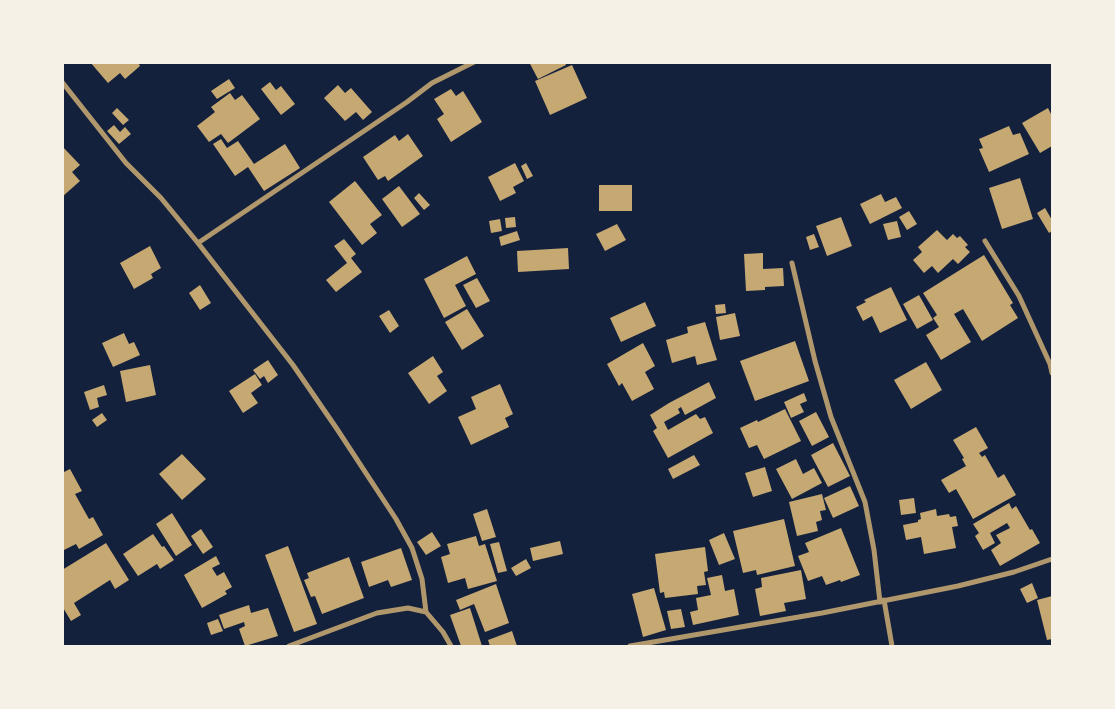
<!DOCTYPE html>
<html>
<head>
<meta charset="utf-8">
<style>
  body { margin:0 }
  #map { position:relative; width:1115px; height:709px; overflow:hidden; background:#14213d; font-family:Manrope,sans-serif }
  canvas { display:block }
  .frame { position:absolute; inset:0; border:64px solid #f6f1e7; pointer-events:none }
</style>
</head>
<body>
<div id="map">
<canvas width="1115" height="709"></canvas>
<div class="frame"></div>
</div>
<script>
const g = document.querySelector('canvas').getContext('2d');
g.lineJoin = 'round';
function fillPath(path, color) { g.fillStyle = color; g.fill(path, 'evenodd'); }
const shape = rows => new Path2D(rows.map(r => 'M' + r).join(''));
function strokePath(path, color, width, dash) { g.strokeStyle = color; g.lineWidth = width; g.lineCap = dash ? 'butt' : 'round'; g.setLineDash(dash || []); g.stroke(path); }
fillPath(shape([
  [90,62,138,62,140,66,125,79,120,73,108,83],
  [529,62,565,62,566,65,538,79],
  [572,65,587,98,550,115,535,81],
  [229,79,235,88,217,99,211,91],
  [270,82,276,90,281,86,295,104,281,115,261,89],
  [338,85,345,93,351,88,372,112,363,120,356,112,345,121,324,98],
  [451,89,456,96,463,91,482,122,451,142,437,119,444,114,434,99],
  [230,93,235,100,242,95,260,119,228,143,221,134,209,142,197,126,215,112,211,107],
  [117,108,129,120,123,125,112,113],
  [1048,108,1051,114,1052,113,1052,146,1040,153,1022,123],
  [114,125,120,132,125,127,131,134,119,144,107,131],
  [1009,126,1013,135,1020,133,1029,154,989,172,979,149,983,148,979,139],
  [408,134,423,156,388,181,385,176,378,180,363,157,395,135,399,141],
  [221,139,227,148,238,141,254,164,285,144,300,168,264,191,248,167,235,176,213,144],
  [62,146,80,165,72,172,80,181,62,197],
  [515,163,524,181,513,187,516,193,500,201,488,177],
  [526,163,533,176,527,179,521,166],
  [1020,178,1033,219,1002,229,989,188],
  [355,181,382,215,370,224,377,233,362,245,329,202],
  [599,185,632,185,632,211,599,211],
  [399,186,420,214,402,227,382,199],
  [419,193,430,205,424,210,414,198],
  [881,194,885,202,896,197,902,208,870,224,860,204],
  [1045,208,1052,220,1052,231,1049,233,1037,213],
  [909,211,917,224,907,230,899,217],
  [515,217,516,227,506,228,505,218],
  [841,217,852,246,827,256,816,226],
  [500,219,502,231,491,233,489,221],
  [897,221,901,237,888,240,883,224],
  [617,224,626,240,605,251,596,234],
  [937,230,947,240,953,234,957,238,960,236,968,245,965,247,970,252,958,264,953,259,938,273,932,266,924,273,913,260,922,252,918,247],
  [517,231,520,240,501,246,499,237],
  [814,234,819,247,810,250,806,237],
  [344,239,356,254,351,258,362,272,336,292,326,280,347,263,334,246],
  [150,246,161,268,151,274,153,278,134,289,120,263],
  [568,248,569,269,518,272,517,251],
  [763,253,763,269,783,268,784,286,765,287,765,290,746,291,744,254],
  [984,255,1013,303,1010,305,1018,318,982,341,963,309,954,314,971,342,941,360,926,335,939,327,933,318,937,315,923,293],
  [467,256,476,274,455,285,466,306,444,318,424,279],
  [477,278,490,301,476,308,463,285],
  [200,285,211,303,200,310,189,293],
  [891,287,907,320,880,333,872,316,863,321,856,307,866,302,864,300],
  [919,295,933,320,917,329,903,304],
  [645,302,656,326,621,342,610,318],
  [725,304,726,313,716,314,715,305],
  [467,309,484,336,462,350,445,322],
  [389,310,399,326,390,333,379,316],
  [735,313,740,336,720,340,716,317],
  [705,322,717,360,697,365,695,356,672,363,666,340,688,333,687,327],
  [124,333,129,344,134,342,140,355,113,367,102,343],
  [795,341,809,381,755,401,740,361],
  [643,343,655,366,645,372,654,389,632,401,622,383,619,386,607,364],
  [433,356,443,372,437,376,447,391,429,404,408,373],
  [268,360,278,375,268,383,264,376,260,379,253,370],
  [926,362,942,390,911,409,894,380],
  [150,365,156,395,126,402,120,371],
  [255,374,262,385,251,393,258,403,243,413,229,391],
  [709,382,716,398,685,415,681,407,678,409,680,413,664,422,668,430,696,414,700,419,705,417,713,433,668,458,653,431,657,428,650,415,669,403],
  [500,384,513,414,505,418,509,427,471,445,458,417,476,409,471,397],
  [104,385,107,395,97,398,99,407,90,410,84,392],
  [804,393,807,401,800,404,804,412,791,418,784,402],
  [785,409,801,441,764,459,757,445,749,448,740,428,757,420,758,422],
  [816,412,829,437,812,446,799,421],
  [102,413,107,420,97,427,92,420],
  [976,427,988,448,979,453,982,457,985,455,998,478,1004,474,1016,495,973,519,956,489,949,493,941,480,966,466,962,459,964,458,953,440],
  [833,443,850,476,828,487,811,455],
  [182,454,206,479,182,500,159,474],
  [694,455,700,465,673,479,668,469],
  [796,459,803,474,814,468,822,483,792,499,776,469],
  [765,467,772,491,753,497,745,473],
  [70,469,82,491,75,494,89,519,93,517,103,535,79,549,76,544,62,551,62,473],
  [850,486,859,506,833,518,824,498],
  [822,494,826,510,820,511,822,520,816,522,818,531,797,536,789,502],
  [914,498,916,513,901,515,899,500],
  [1009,503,1012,509,1016,506,1030,530,1032,529,1040,543,1000,566,991,550,1001,543,996,535,1010,528,1007,523,990,533,995,543,983,550,975,536,979,533,973,524],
  [487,509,496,537,482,541,473,514],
  [936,509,937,516,949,514,950,517,956,516,958,526,952,527,956,548,924,554,921,537,906,540,903,525,918,522,918,520,921,519,920,513],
  [172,513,192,545,176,556,156,524],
  [784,519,795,566,757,575,756,570,743,573,733,531],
  [841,528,860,575,841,582,840,580,826,585,822,576,808,581,798,556,809,552,805,543],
  [201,529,213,547,203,554,191,536],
  [432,532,441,546,426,555,417,542],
  [724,533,735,559,719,565,709,540],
  [153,534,162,547,164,546,174,560,160,569,157,564,138,576,123,554],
  [476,536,479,546,485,544,497,581,468,589,465,578,448,583,441,557,450,554,447,544],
  [560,541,563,554,533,561,530,548],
  [499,542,507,571,498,573,490,544],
  [106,543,129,580,115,589,110,580,74,603,81,615,71,621,62,606,62,570],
  [288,546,317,624,294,632,265,555],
  [705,547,708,571,704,572,706,585,697,586,698,594,665,598,664,592,660,593,655,554],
  [401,548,412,580,391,587,388,580,369,587,361,562],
  [216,556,220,564,212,568,217,576,224,572,232,587,225,591,227,594,202,608,184,575],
  [349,557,364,598,322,614,315,596,311,597,304,580,309,578,307,573],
  [526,559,531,568,516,576,511,568],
  [801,570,806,599,784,603,786,611,760,616,755,589,762,587,761,578],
  [722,575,725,591,734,589,739,615,693,625,690,612,698,610,696,598,711,595,707,578],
  [1032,583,1038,598,1027,603,1020,589],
  [496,584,509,623,485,632,474,604,460,610,456,600],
  [654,588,666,630,643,637,632,594],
  [1052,596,1052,639,1047,640,1037,600],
  [249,605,251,613,268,608,278,636,245,646,239,629,245,626,244,622,224,629,219,615],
  [470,608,482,646,461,646,450,615],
  [681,609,685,627,671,629,667,611],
  [218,619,223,631,211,635,207,623],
  [512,631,517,646,490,646,488,640]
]), '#c6a872');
strokePath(shape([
  [62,82,126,163,161,198,198,243,293,365,337,429,396,519,412,548,422,579,426,612],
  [985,241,1019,296,1050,364,1052,373],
  [198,243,407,102,432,83,474,62],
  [792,263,815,361,831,417,865,502,874,550,880,602],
  [884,600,892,646],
  [289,646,377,613,408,608,426,612,443,632,451,646],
  [630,646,822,613,958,586,1014,572,1052,559]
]), '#b1986c', 5);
</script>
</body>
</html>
